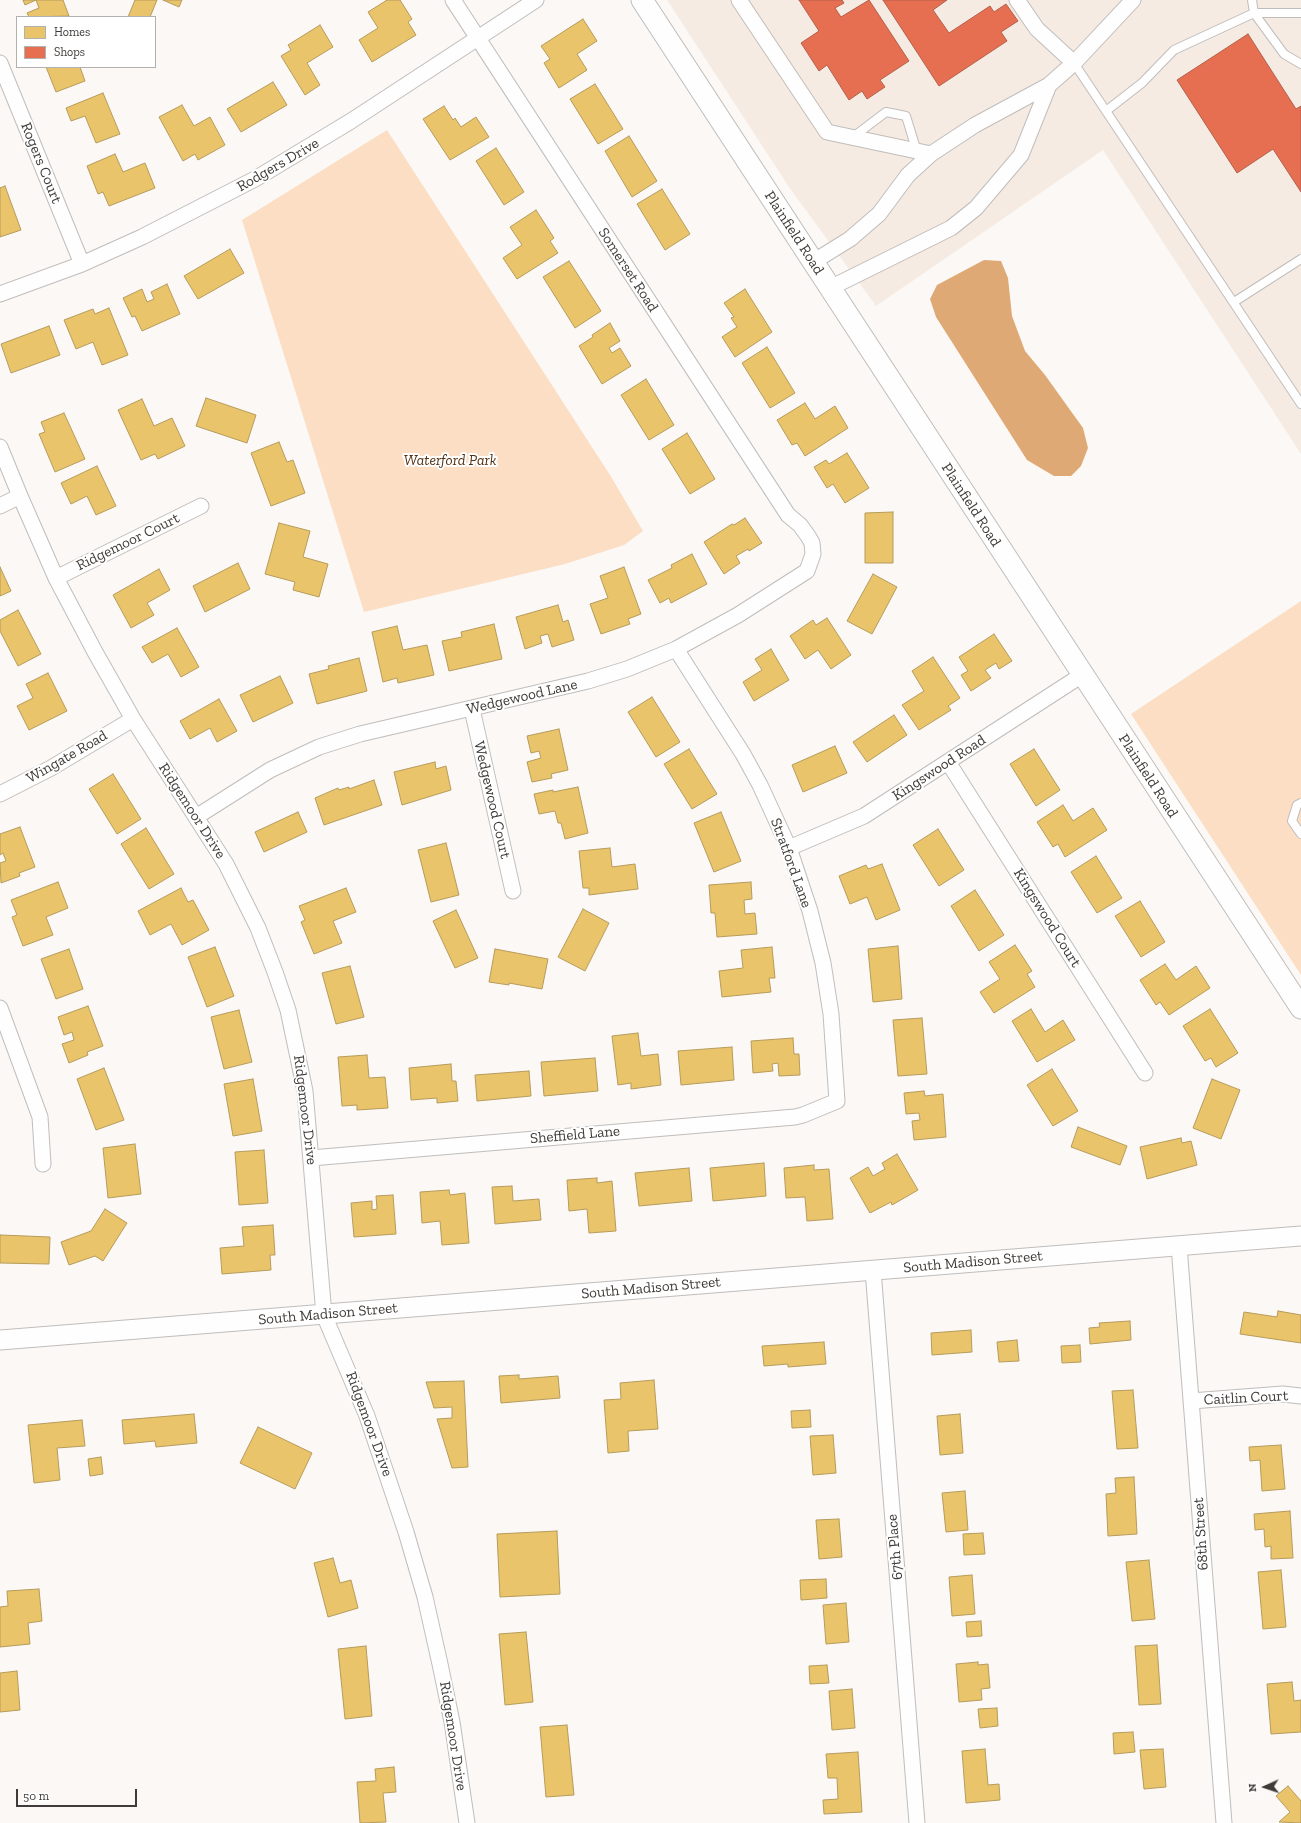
<!DOCTYPE html>
<html>
<head>
<meta charset="utf-8">
<style>
  body { margin:0 }
  #map { position:relative; width:1301px; height:1823px; overflow:hidden; background:#fbf8f5; font-family:"Zilla Slab",serif }
  canvas { display:block }
  .legend { position:absolute; left:16px; top:16px; width:140px; height:52px; box-sizing:border-box; background:#fff; border:1px solid #b2b1af; margin:0; padding:5px 7px; list-style:none; font-size:12px; color:#3f3b38 }
  .legend li { display:flex; align-items:center; gap:8px; height:20px }
  .legend b { width:20px; border:1px solid #b2b1af }
  .north { position:absolute; left:1245px; top:1767px; width:40px; height:40px; -webkit-text-stroke:3px #fff; paint-order:stroke; rotate:267deg; font-size:11px; font-weight:700; line-height:16px; text-align:center; color:#3f3b38 }
  .north::after { content:''; display:block; margin:auto; width:14px; height:18px; background:#3f3b38; clip-path:polygon(50% 0,100% 100%,50% 72%,0 100%) }
  .scale { position:absolute; left:16px; top:1789px; width:121px; height:18px; box-sizing:border-box; border:2px solid #3f3b38; border-top:0; padding-left:5px; font-size:12px; line-height:14px; white-space:nowrap; color:#3f3b38; -webkit-text-stroke:3px #fff; paint-order:stroke }
</style>
</head>
<body>
<div id="map">
<canvas width="1301" height="1823"></canvas>
<ul class="legend">
<li><b style="height:11px;background:#e9c46a"></b>Homes</li>
<li><b style="height:11px;background:#e76f51"></b>Shops</li>
</ul>
<div class="north">N</div>
<div class="scale">50 m</div>
</div>
<script>
const g = document.querySelector('canvas').getContext('2d');
g.lineJoin = 'round';
function fillPath(path, color) { g.fillStyle = color; g.fill(path, 'evenodd'); }
const shape = rows => new Path2D(rows.map(r => 'M' + r).join(''));
function strokePath(path, color, width, dash) { g.strokeStyle = color; g.lineWidth = width; g.lineCap = dash ? 'butt' : 'round'; g.setLineDash(dash || []); g.stroke(path); }
function write(font, color, halo, rows, align = 'center') {
  g.font = font + ' "Zilla Slab",serif'; g.lineWidth = 4; g.setLineDash([]); g.textBaseline = 'middle'; g.strokeStyle = halo; g.fillStyle = color; for (const [text, x, y, turn = 0] of rows) {
    g.save(); g.translate(x, y); g.rotate((+turn || 0) * Math.PI / 180); g.textAlign = isNaN(turn) ? turn : align; if (halo) g.strokeText(text, 0, 0); g.fillText(text, 0, 0); g.restore();
  }
}
fillPath(shape([
  [667,0,1301,0,1301,454,1103,150,876,306,791,190]
]), '#f5ebe3');
fillPath(shape([
  [387,130,610,475,643,531,624,545,565,564,364,612,242,220],
  [1301,601,1301,975,1131,714]
]), '#fcdec4');
fillPath(shape([
  [984,260,1001,261,1008,278,1012,316,1025,351,1045,375,1083,428,1088,448,1081,466,1071,476,1054,476,1027,460,936,317,930,299,937,285]
]), '#dea975');
const homes = shape([
  [23,0,63,0,69,16,29,17,27,13,39,8,36,0,25,5,23,0],
  [135,0,157,0,150,17,128,17,135,0],
  [163,0,182,0,179,7,163,0],
  [387,0,400,0,412,19,408,22,416,35,372,62,359,40,378,28,368,12,387,0],
  [583,19,597,41,577,54,587,70,559,88,544,63,550,59,541,46,583,19],
  [320,25,333,47,307,63,320,85,305,95,281,56,291,50,288,45,320,25],
  [46,67,80,67,85,81,56,92,46,67],
  [273,82,287,105,241,132,227,109,273,82],
  [595,84,623,129,598,144,570,99,595,84],
  [103,93,120,134,96,143,85,116,71,121,66,108,103,93],
  [182,105,194,126,210,117,225,145,198,160,195,154,183,161,159,117,182,105],
  [444,106,453,120,455,118,461,127,476,117,489,137,450,160,423,119,444,106],
  [629,136,657,181,632,197,605,151,629,136],
  [496,148,524,192,504,205,476,161,496,148],
  [115,154,123,172,145,163,155,188,109,206,103,192,98,194,87,166,115,154],
  [5,186,21,230,0,237,0,188,5,186],
  [662,189,690,234,665,250,637,204,662,189],
  [536,210,554,238,550,241,558,253,517,279,503,258,522,245,510,227,536,210],
  [230,249,244,273,198,299,184,276,230,249],
  [569,261,601,311,575,328,543,277,569,261],
  [167,284,180,314,142,331,135,316,132,317,123,298,142,289,147,302,154,299,151,292,167,284],
  [745,289,772,332,735,357,722,337,737,327,731,318,734,317,724,303,745,289],
  [109,308,128,355,102,365,93,342,76,349,64,320,93,309,95,314,109,308],
  [610,323,620,341,609,348,612,353,620,348,631,366,602,384,579,346,593,337,592,335,610,323],
  [49,326,60,355,11,373,1,344,49,326],
  [767,347,795,393,770,408,742,363,767,347],
  [646,379,674,425,649,440,621,395,646,379],
  [206,398,256,415,247,443,196,426,206,398],
  [142,399,154,426,172,418,185,446,158,459,155,454,141,460,118,410,142,399],
  [805,403,815,419,835,406,848,428,805,456,797,443,792,445,777,420,805,403],
  [64,413,85,459,55,472,39,434,45,432,41,422,64,413],
  [687,433,715,479,690,494,662,449,687,433],
  [279,442,287,462,293,460,305,493,271,506,251,453,279,442],
  [847,453,869,488,845,503,833,484,827,488,814,467,826,460,829,464,847,453],
  [97,466,116,506,96,515,87,496,71,504,61,483,97,466],
  [893,512,893,563,865,563,865,513,893,512],
  [745,518,762,543,749,551,748,549,736,556,740,563,724,574,704,542,732,524,734,525,745,518],
  [279,523,310,531,303,557,328,564,319,597,293,590,295,582,265,574,279,523],
  [692,554,707,584,671,603,669,598,660,603,648,580,672,568,671,565,692,554],
  [238,563,250,589,205,612,193,586,238,563],
  [0,567,11,591,0,596,0,567],
  [624,567,641,614,628,619,630,624,601,634,590,604,608,598,600,576,624,567],
  [159,569,170,590,147,603,154,615,131,628,113,595,159,569],
  [873,574,897,587,872,634,847,621,873,574],
  [558,605,563,622,568,620,574,640,552,647,548,634,540,636,542,643,525,649,516,617,558,605],
  [18,610,41,654,18,666,0,631,0,620,18,610],
  [827,618,851,655,831,669,818,650,805,659,790,636,813,620,816,625,827,618],
  [494,624,502,659,449,671,442,641,462,637,461,632,494,624],
  [397,626,403,650,427,645,434,675,398,683,397,678,383,682,372,632,397,626],
  [177,628,199,667,181,677,168,654,152,663,142,647,177,628],
  [994,634,1012,661,999,669,996,663,985,670,991,678,971,691,961,675,968,671,959,657,994,634],
  [771,649,789,680,754,701,743,682,762,670,755,659,771,649],
  [933,657,960,698,948,706,951,710,919,730,902,705,924,691,912,671,933,657],
  [359,658,367,691,317,704,309,674,329,669,328,666,359,658],
  [48,673,67,711,29,730,17,706,33,698,26,684,48,673],
  [280,676,293,703,253,722,240,695,280,676],
  [652,697,680,742,656,757,628,712,652,697],
  [219,699,237,731,217,742,210,728,190,739,180,721,219,699],
  [894,715,907,735,867,762,853,742,894,715],
  [559,729,568,770,551,774,552,778,532,782,527,762,541,758,539,751,531,753,527,736,559,729],
  [835,746,847,773,803,792,792,765,835,746],
  [689,749,717,794,692,809,664,764,689,749],
  [1034,749,1060,790,1036,806,1010,764,1034,749],
  [435,762,436,769,446,766,451,790,402,805,394,772,435,762],
  [113,774,141,819,117,834,89,789,113,774],
  [374,780,382,805,324,825,315,798,338,788,339,790,349,787,349,789,374,780],
  [578,787,588,833,565,839,561,823,558,823,555,811,539,814,534,794,553,790,553,792,578,787],
  [1063,805,1073,821,1093,808,1107,830,1065,857,1058,844,1053,847,1037,822,1063,805],
  [298,812,307,832,264,852,255,832,298,812],
  [721,812,741,861,714,872,694,823,721,812],
  [20,827,35,867,19,873,20,876,1,883,0,863,6,861,3,853,0,855,0,834,20,827],
  [146,828,174,874,149,889,121,844,146,828],
  [938,829,964,870,939,886,913,845,938,829],
  [446,843,459,895,431,902,418,850,446,843],
  [610,848,612,867,635,864,638,889,589,895,589,888,583,888,579,851,610,848],
  [1096,856,1122,898,1097,913,1071,872,1096,856],
  [882,864,900,910,876,920,867,897,850,904,839,876,866,865,868,869,882,864],
  [58,882,68,908,46,917,53,935,23,946,12,917,17,915,11,900,58,882],
  [751,882,752,899,744,900,745,914,755,913,757,934,717,937,715,913,711,913,709,885,751,882],
  [181,888,188,902,193,900,209,930,182,945,171,924,150,935,138,911,181,888],
  [346,888,356,912,333,921,342,943,314,954,301,922,305,920,299,906,346,888],
  [975,890,1004,935,979,951,951,906,975,890],
  [1140,901,1165,942,1141,957,1115,916,1140,901],
  [583,909,609,923,585,971,558,957,583,909],
  [456,910,478,958,455,968,433,921,456,910],
  [1015,945,1032,971,1027,974,1035,987,994,1013,980,992,1000,979,989,962,1015,945],
  [898,946,902,999,873,1002,868,949,898,946],
  [215,947,234,996,207,1007,188,957,215,947],
  [772,947,775,978,769,978,771,992,722,997,719,971,743,968,741,950,772,947],
  [69,949,83,989,56,999,41,959,69,949],
  [495,949,548,959,542,989,509,983,509,985,489,982,495,949],
  [1165,964,1176,980,1196,966,1210,988,1169,1015,1160,1002,1156,1005,1140,980,1165,964],
  [350,966,364,1017,336,1024,322,973,350,966],
  [88,1006,103,1046,87,1052,88,1055,69,1063,62,1044,74,1040,72,1032,64,1035,58,1017,88,1006],
  [1031,1009,1045,1032,1063,1020,1075,1040,1037,1062,1012,1021,1031,1009],
  [1210,1009,1238,1053,1216,1067,1211,1058,1205,1061,1183,1026,1210,1009],
  [239,1010,252,1062,224,1069,211,1017,239,1010],
  [922,1018,927,1074,898,1076,893,1020,922,1018],
  [638,1033,641,1056,658,1054,661,1085,631,1089,631,1083,618,1085,612,1036,638,1033],
  [793,1038,794,1054,799,1054,800,1075,779,1076,778,1063,772,1064,773,1071,753,1073,751,1041,793,1038],
  [732,1047,734,1080,681,1085,678,1051,732,1047],
  [367,1055,369,1078,385,1077,388,1108,357,1110,357,1105,342,1106,338,1057,367,1055],
  [595,1058,598,1091,544,1096,541,1062,595,1058],
  [451,1064,452,1081,456,1081,458,1101,437,1103,437,1098,411,1100,409,1068,451,1064],
  [104,1068,124,1120,96,1130,77,1079,104,1068],
  [1052,1069,1078,1111,1053,1126,1027,1085,1052,1069],
  [529,1071,531,1096,477,1101,475,1075,529,1071],
  [253,1079,262,1131,233,1136,224,1084,253,1079],
  [1212,1079,1240,1090,1221,1139,1193,1128,1212,1079],
  [924,1091,925,1096,943,1094,946,1137,914,1140,912,1121,920,1120,919,1113,906,1114,904,1093,924,1091],
  [1078,1127,1127,1146,1120,1165,1071,1147,1078,1127],
  [1181,1138,1182,1143,1191,1141,1197,1165,1147,1179,1140,1147,1181,1138],
  [135,1144,141,1194,108,1198,103,1148,135,1144],
  [264,1150,268,1203,239,1205,235,1152,264,1150],
  [897,1154,918,1190,892,1205,891,1202,870,1213,850,1178,868,1167,873,1176,885,1169,882,1163,897,1154],
  [764,1163,766,1196,713,1201,710,1168,764,1163],
  [814,1165,814,1170,829,1169,833,1219,807,1221,805,1197,786,1198,784,1168,814,1165],
  [689,1168,692,1201,639,1206,635,1173,689,1168],
  [597,1178,597,1183,612,1181,616,1231,589,1233,587,1209,569,1211,567,1180,597,1178],
  [512,1186,513,1201,539,1199,541,1220,495,1224,492,1187,512,1186],
  [449,1190,450,1195,465,1193,469,1243,442,1245,440,1221,422,1223,420,1192,449,1190],
  [393,1195,396,1234,354,1237,351,1203,372,1201,372,1210,377,1209,376,1196,393,1195],
  [105,1209,127,1223,103,1261,95,1256,69,1265,61,1242,91,1231,105,1209],
  [273,1225,275,1255,270,1255,271,1270,222,1274,220,1248,244,1246,242,1227,273,1225],
  [0,1235,50,1237,49,1264,0,1263,0,1235],
  [1278,1311,1301,1315,1301,1343,1240,1334,1244,1312,1277,1317,1278,1311],
  [1130,1321,1131,1340,1090,1344,1089,1328,1100,1327,1099,1323,1130,1321],
  [971,1330,972,1352,932,1355,931,1333,971,1330],
  [1017,1340,1019,1361,999,1362,997,1342,1017,1340],
  [824,1342,826,1364,788,1367,788,1364,764,1366,762,1346,824,1342],
  [1080,1345,1081,1362,1062,1363,1061,1346,1080,1345],
  [519,1375,519,1379,558,1376,560,1398,501,1403,499,1376,519,1375],
  [654,1380,658,1429,628,1431,629,1451,608,1453,604,1400,621,1399,620,1383,654,1380],
  [464,1381,468,1467,452,1468,437,1419,452,1418,452,1407,434,1408,426,1382,464,1381],
  [1133,1390,1138,1448,1117,1449,1112,1391,1133,1390],
  [810,1410,811,1427,792,1428,791,1411,810,1410],
  [194,1414,197,1443,156,1447,155,1441,124,1444,122,1420,194,1414],
  [960,1414,963,1453,940,1455,937,1416,960,1414],
  [82,1420,85,1446,57,1448,60,1480,34,1483,28,1425,82,1420],
  [258,1427,312,1453,295,1489,240,1463,258,1427],
  [833,1435,836,1473,813,1475,810,1436,833,1435],
  [1281,1445,1285,1489,1262,1491,1260,1460,1250,1461,1249,1447,1281,1445],
  [101,1457,103,1474,90,1476,88,1459,101,1457],
  [1134,1477,1137,1534,1108,1536,1106,1494,1116,1493,1115,1478,1134,1477],
  [965,1491,968,1530,946,1532,942,1493,965,1491],
  [1290,1511,1293,1558,1271,1559,1271,1546,1265,1547,1264,1529,1255,1530,1254,1514,1290,1511],
  [839,1519,842,1557,819,1559,816,1520,839,1519],
  [557,1531,560,1594,500,1597,497,1534,557,1531],
  [983,1533,985,1554,964,1555,963,1534,983,1533],
  [333,1558,340,1583,351,1580,358,1608,328,1617,314,1563,333,1558],
  [1149,1560,1155,1619,1132,1621,1126,1562,1149,1560],
  [1281,1570,1286,1627,1263,1629,1258,1572,1281,1570],
  [972,1575,975,1614,952,1616,949,1577,972,1575],
  [826,1579,827,1598,801,1600,800,1580,826,1579],
  [39,1589,42,1621,28,1623,30,1644,0,1647,0,1607,8,1606,7,1591,39,1589],
  [846,1603,849,1642,826,1644,823,1605,846,1603],
  [981,1621,982,1636,967,1637,966,1622,981,1621],
  [526,1632,533,1702,505,1705,499,1634,526,1632],
  [1157,1645,1161,1704,1139,1705,1135,1646,1157,1645],
  [366,1646,372,1716,345,1719,338,1649,366,1646],
  [978,1662,978,1665,988,1664,990,1688,981,1689,982,1700,959,1702,956,1664,978,1662],
  [827,1665,829,1683,810,1684,809,1666,827,1665],
  [17,1671,20,1710,0,1712,0,1673,17,1671],
  [1292,1682,1294,1701,1301,1700,1301,1732,1271,1734,1267,1684,1292,1682],
  [852,1689,855,1728,832,1730,829,1691,852,1689],
  [997,1708,998,1726,980,1728,978,1709,997,1708],
  [567,1725,574,1795,546,1797,540,1727,567,1725],
  [1133,1732,1135,1752,1114,1754,1113,1733,1133,1732],
  [985,1749,988,1785,999,1784,1000,1800,966,1803,962,1751,985,1749],
  [1163,1749,1166,1787,1144,1789,1140,1750,1163,1749],
  [858,1752,862,1812,824,1814,823,1800,838,1799,837,1778,828,1778,826,1754,858,1752],
  [394,1767,396,1792,383,1793,386,1822,360,1823,357,1782,376,1781,375,1769,394,1767],
  [1288,1786,1301,1801,1301,1823,1279,1822,1290,1812,1276,1796,1288,1786]
]);
fillPath(homes, '#e9c46a');
strokePath(homes, '#b69b5b', 1);
const shops = shape([
  [799,0,842,0,844,3,835,8,841,17,869,0,909,61,880,80,885,87,867,99,862,91,849,100,827,65,819,71,801,43,819,31,799,0],
  [883,0,947,0,933,10,949,33,990,6,994,12,1006,4,1018,21,1001,32,1007,41,939,86,883,0],
  [1248,34,1296,109,1301,106,1301,192,1273,149,1237,173,1177,80,1248,34]
]);
fillPath(shops, '#e76f51');
strokePath(shops, '#b55f4a', 1);
const service = shape([
  [1252,0,1254,13,1301,13],
  [1074,63,1301,404],
  [1106,111,1142,83,1174,50,1254,13,1284,54,1301,64],
  [853,137,886,112,906,116,917,152],
  [1234,302,1301,259],
  [1301,803,1297,805,1292,821,1301,834]
]);
const minor = shape([
  [739,0,827,132,931,154],
  [1017,0,1037,29,1074,63],
  [0,63,82,264],
  [813,262,850,239,879,214,908,175,931,154,975,125,1049,85,1074,63,1133,0],
  [830,288,951,228,976,208,1021,155,1049,85],
  [0,294,82,264,142,237,255,179,351,121,536,0],
  [0,447,20,496,56,578,95,652,133,719,226,864,258,928,275,972,288,1010,305,1091,324,1315,367,1416,406,1532,425,1597,440,1664,452,1722,467,1823],
  [0,506,20,496],
  [56,578,201,506],
  [472,709,513,891],
  [948,762,1145,1073],
  [0,794,51,768,133,719],
  [196,817,270,770,319,747,360,734,588,681,627,669,676,649,738,615,807,571,813,554,812,543,808,536,800,525,788,515,453,0],
  [789,848,864,816,1082,675],
  [0,1008,40,1117,43,1164],
  [311,1158,795,1117,803,1115,837,1101,831,1014,823,963,810,911,789,848,760,785,743,754,676,649],
  [1179,1246,1224,1823],
  [873,1270,917,1823],
  [1191,1401,1283,1394,1301,1396]
]);
const tertiary = shape([
  [0,1340,1301,1236]
]);
const secondary = shape([
  [642,0,1301,1008]
]);
strokePath(service, '#c0bdbb', 10);
strokePath(minor, '#c0bdbb', 17);
strokePath(tertiary, '#c0bdbb', 21);
strokePath(secondary, '#c0bdbb', 23);
strokePath(service, '#fefefe', 8);
strokePath(minor, '#fefefe', 15);
strokePath(tertiary, '#fefefe', 19);
strokePath(secondary, '#fefefe', 21);
write('15px', '#3f3b38', '#fff', [
  ["Rogers Court",41,163,68],
  ["Rodgers Drive",278,165,-30],
  ["Plainfield Road",794,233,57],
  ["Somerset Road",628,270,57],
  ["Plainfield Road",971,505,57],
  ["Ridgemoor Court",128,542,-26],
  ["Wedgewood Lane",522,697,-13],
  ["Wingate Road",67,757,-30],
  ["Kingswood Road",939,768,-33],
  ["Plainfield Road",1148,776,57],
  ["Wedgewood Court",492,800,77],
  ["Ridgemoor Drive",192,811,57],
  ["Stratford Lane",791,863,70],
  ["Kingswood Court",1047,918,58],
  ["Ridgemoor Drive",305,1110,83],
  ["Sheffield Lane",575,1135,-5],
  ["South Madison Street",973,1262,-5],
  ["South Madison Street",651,1288,-5],
  ["South Madison Street",328,1314,-5],
  ["Caitlin Court",1246,1398,-3],
  ["Ridgemoor Drive",369,1424,70],
  ["68th Street",1201,1534,-94],
  ["67th Place",895,1547,-95],
  ["Ridgemoor Drive",453,1736,81]
]);
write('italic 15px', '#503113', '#fff', [
  ["Waterford Park",450,461]
]);
</script>
</body>
</html>
